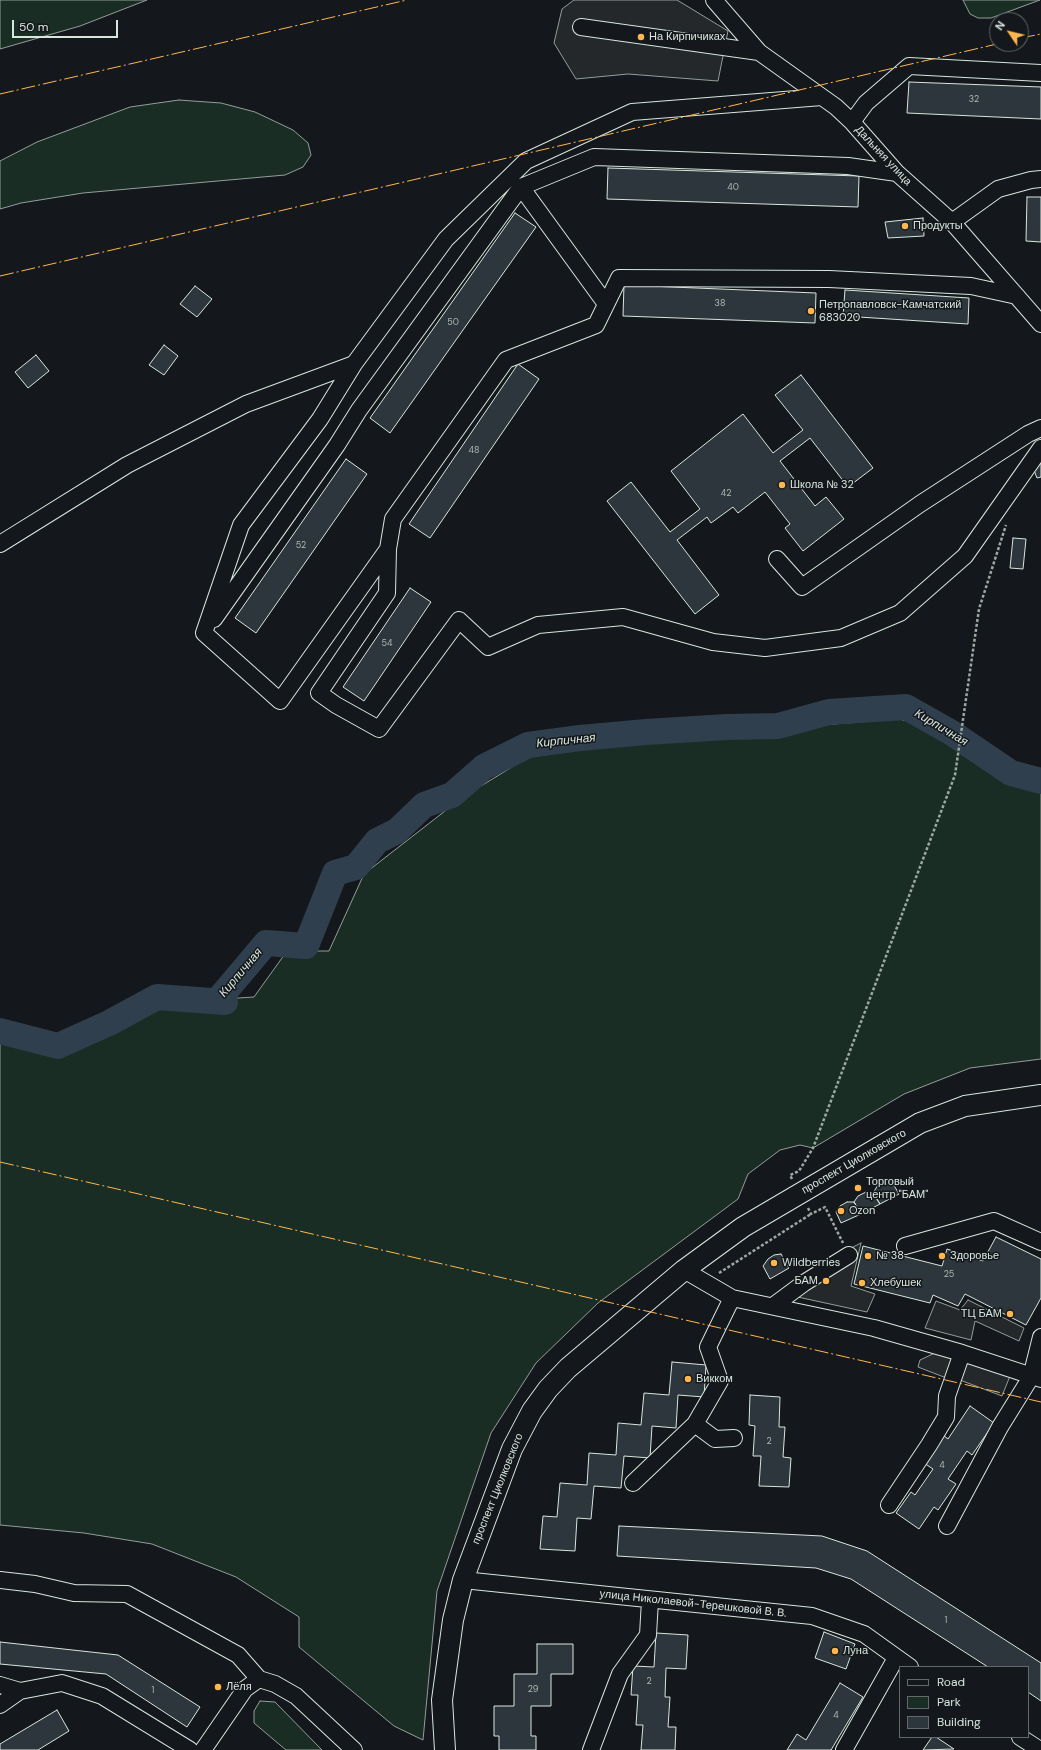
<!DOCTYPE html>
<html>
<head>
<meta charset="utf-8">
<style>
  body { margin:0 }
  #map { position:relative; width:1041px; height:1750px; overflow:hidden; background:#14181c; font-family:"DM Sans",sans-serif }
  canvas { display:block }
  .legend { position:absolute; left:899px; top:1666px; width:130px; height:72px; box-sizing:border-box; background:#14181c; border:1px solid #626a69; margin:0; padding:5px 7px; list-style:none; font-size:12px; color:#d8e6dc }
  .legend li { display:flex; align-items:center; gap:8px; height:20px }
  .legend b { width:20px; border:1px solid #626a69 }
  .north { position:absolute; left:989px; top:12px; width:40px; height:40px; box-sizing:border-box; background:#14181c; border:1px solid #626a69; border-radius:50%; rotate:305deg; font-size:11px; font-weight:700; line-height:16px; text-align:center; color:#d8e6dc }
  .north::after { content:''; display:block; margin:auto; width:14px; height:18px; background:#ffb74d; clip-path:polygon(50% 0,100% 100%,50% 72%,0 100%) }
  .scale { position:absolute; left:12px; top:20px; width:106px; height:18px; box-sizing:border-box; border:2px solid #d8e6dc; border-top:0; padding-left:5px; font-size:12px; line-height:14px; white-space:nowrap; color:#d8e6dc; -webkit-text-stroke:3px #14181c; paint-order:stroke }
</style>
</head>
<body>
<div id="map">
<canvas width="1041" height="1750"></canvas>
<ul class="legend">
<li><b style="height:5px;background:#14181c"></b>Road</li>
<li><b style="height:11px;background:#1a2d24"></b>Park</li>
<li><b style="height:11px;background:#2c363c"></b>Building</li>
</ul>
<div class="north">N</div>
<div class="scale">50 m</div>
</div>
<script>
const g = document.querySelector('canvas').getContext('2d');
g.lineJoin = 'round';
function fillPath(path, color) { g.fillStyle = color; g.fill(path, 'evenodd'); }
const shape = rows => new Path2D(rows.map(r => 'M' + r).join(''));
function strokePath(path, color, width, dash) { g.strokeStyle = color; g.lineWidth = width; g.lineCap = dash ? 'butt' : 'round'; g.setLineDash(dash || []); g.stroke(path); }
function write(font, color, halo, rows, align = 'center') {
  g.font = font + ' "DM Sans",sans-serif'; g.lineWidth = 3; g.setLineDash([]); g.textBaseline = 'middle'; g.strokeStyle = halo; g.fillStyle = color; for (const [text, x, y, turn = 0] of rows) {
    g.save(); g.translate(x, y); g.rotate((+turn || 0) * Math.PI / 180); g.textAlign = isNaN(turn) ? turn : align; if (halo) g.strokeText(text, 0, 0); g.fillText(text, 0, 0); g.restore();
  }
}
const green = shape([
  [0,0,147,0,80,26,0,49,0,0],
  [963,0,1040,0,991,18,978,18,970,14,963,0],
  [179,100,221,103,255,112,293,130,308,143,311,155,303,167,285,175,83,193,21,203,0,209,0,161,37,142,130,107,179,100],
  [899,719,962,734,1028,781,1041,785,1041,1059,970,1068,904,1094,813,1148,800,1145,780,1150,748,1174,738,1199,598,1303,536,1363,491,1433,437,1591,423,1740,394,1726,299,1647,299,1617,236,1577,152,1544,84,1533,0,1525,0,1034,29,1033,70,1049,116,1024,161,1003,254,997,287,951,329,951,364,874,463,797,530,756,598,742,899,719],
  [260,1701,275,1702,322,1750,286,1750,254,1723,254,1711,260,1701]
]);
fillPath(green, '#1a2d24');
strokePath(green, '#939e99', 1);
const parking = shape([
  [574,0,677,0,728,31,718,81,628,74,576,79,554,43,562,9,574,0],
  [861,1243,851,1286,875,1294,867,1312,793,1296,829,1259,861,1243],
  [968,1300,1024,1328,1019,1341,975,1321,971,1340,925,1328,936,1301,960,1310,968,1300],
  [937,1352,1014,1366,1002,1396,960,1380,949,1379,918,1367,920,1360,937,1352]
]);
fillPath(parking, '#24282b');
strokePath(parking, '#939e99', 1);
strokePath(shape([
  [0,1031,58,1046,109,1023,157,997,225,1002,218,1000,266,943,306,946,335,873,356,867,377,841,397,831,424,805,452,795,484,767,528,745,580,738,646,732,727,727,778,726,829,712,906,707,952,733,1011,773,1041,781]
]), '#2f3f4d', 26);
const building = shape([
  [909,82,1041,87,1041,119,907,113,909,82],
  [608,168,859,176,858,207,607,199,608,168],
  [1027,197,1041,197,1041,242,1026,241,1027,197],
  [515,213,536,227,390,433,370,418,515,213],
  [923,218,924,236,888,238,885,222,923,218],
  [624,285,816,293,815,323,623,316,624,285],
  [195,286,212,299,197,317,180,304,195,286],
  [845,290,969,298,968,324,843,316,845,290],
  [164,345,178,356,164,375,149,365,164,345],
  [36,355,49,371,28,388,15,372,36,355],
  [518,364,539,379,430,538,409,524,518,364],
  [801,375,873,468,848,487,810,438,780,461,815,506,826,497,844,519,803,551,785,528,790,524,765,492,738,513,733,507,711,523,707,517,677,540,719,595,695,614,607,501,631,482,670,532,700,509,671,471,743,414,773,453,803,430,775,395,801,375],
  [346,459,367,474,256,633,235,618,346,459],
  [1041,461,1041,477,1037,478,1032,465,1041,461],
  [1013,538,1026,539,1023,569,1010,568,1013,538],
  [410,588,431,602,364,701,343,687,410,588],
  [883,1182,892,1182,899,1194,880,1204,873,1193,878,1185,883,1182],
  [866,1192,873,1193,880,1204,861,1214,854,1202,858,1196,866,1192],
  [847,1202,854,1202,861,1214,841,1223,836,1212,840,1206,847,1202],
  [996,1237,1041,1259,1041,1298,1026,1325,965,1294,958,1306,933,1295,930,1303,854,1284,863,1246,942,1266,947,1249,983,1261,996,1237],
  [781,1254,789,1268,770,1279,763,1266,768,1259,774,1255,781,1254],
  [672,1362,706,1365,704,1397,678,1395,676,1428,652,1426,650,1458,624,1456,621,1488,594,1486,591,1519,577,1518,575,1551,540,1549,543,1516,557,1517,560,1483,587,1485,589,1453,616,1455,618,1423,641,1425,644,1393,669,1395,672,1362],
  [750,1395,780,1397,779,1427,785,1427,783,1457,791,1458,789,1487,759,1486,761,1456,753,1456,755,1426,749,1425,750,1395],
  [970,1406,994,1423,972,1455,967,1451,948,1479,956,1484,938,1510,934,1507,919,1529,896,1513,911,1492,915,1495,933,1469,924,1463,943,1435,948,1439,970,1406],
  [619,1526,822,1536,867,1551,1041,1663,1041,1701,1028,1692,1028,1667,988,1667,851,1579,816,1568,617,1556,619,1526],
  [824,1632,855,1644,846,1669,815,1658,824,1632],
  [656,1633,688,1635,686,1669,666,1668,665,1697,670,1697,668,1727,676,1727,675,1750,641,1750,643,1725,636,1725,638,1695,631,1695,633,1666,654,1667,656,1633],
  [0,1642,118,1655,200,1707,187,1727,106,1674,0,1664,0,1642],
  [537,1644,573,1644,573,1674,551,1674,551,1706,531,1706,531,1736,536,1736,536,1750,499,1750,499,1736,494,1736,494,1706,514,1706,514,1674,537,1674,537,1644],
  [840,1683,863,1697,831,1750,787,1750,797,1734,806,1740,840,1683],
  [57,1710,69,1731,38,1750,0,1750,0,1744,57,1710],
  [932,1737,936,1737,954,1749,923,1750,932,1737]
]);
fillPath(building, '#2c363c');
strokePath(building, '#d8e6dc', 1);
const minor = shape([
  [714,0,759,52,836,107,852,122,897,173,952,222,1041,324],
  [581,27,759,52],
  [852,122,866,103,909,66,1041,73],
  [521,187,606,304],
  [952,222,998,189,1031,180,1041,179],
  [1017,296,971,286,829,279,619,278,596,325,506,360,393,519,388,549,387,593,319,693,336,705,379,729,459,620,488,647,538,625,623,617,713,642,765,648,841,638,900,613,965,556,1041,448],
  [0,544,127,465,246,404,354,364],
  [388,549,280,701,204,633,241,525,320,419,354,364,446,239,526,161,632,112,822,97],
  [777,559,802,587,920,504,1028,434,1041,428],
  [214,619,337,445,359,410,521,187,594,157,848,166,897,173],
  [905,1246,994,1221,1041,1242],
  [684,1270,732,1298,874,1328,962,1353,1041,1379],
  [773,1306,804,1283,849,1255],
  [695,1424,715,1439,734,1438],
  [633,1483,695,1424,720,1381,708,1347,732,1298],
  [889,1505,929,1445,946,1417,947,1396,962,1353],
  [947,1526,1000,1427,1031,1377,1041,1337],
  [0,1580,35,1584,74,1593,127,1594,238,1655,259,1679],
  [463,1580,812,1616,864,1634,910,1667],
  [0,1685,20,1691],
  [0,1705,20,1691,62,1683,102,1696,190,1750],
  [1020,1737,1040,1750],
  [203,1750,245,1689,259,1679,275,1684,296,1696,354,1750],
  [591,1750,620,1674,648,1635,650,1600],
  [844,1750,896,1658]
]);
const major = shape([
  [445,1750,442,1700,453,1620,463,1580,512,1449,532,1411,548,1389,568,1368,684,1270,743,1227,920,1123,965,1106,1041,1095]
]);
strokePath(minor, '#d8e6dc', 18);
strokePath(major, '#d8e6dc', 22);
strokePath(shape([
  [792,1179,790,1175,799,1171,813,1148,955,775,979,609,1006,525],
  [808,1208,811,1214,825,1207,843,1243],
  [719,1273,811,1214]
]), '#9da8a2', 2.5, [3, 2]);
strokePath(minor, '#14181c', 16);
strokePath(major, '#14181c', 20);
strokePath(shape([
  [1021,38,1041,34],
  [0,94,407,0],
  [0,276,997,44],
  [0,1162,1041,1402]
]), '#ffb74d', 1, [14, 3, 2, 3]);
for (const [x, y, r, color] of [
  [641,37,4,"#ffb74d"],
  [905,226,4,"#ffb74d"],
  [811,311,4,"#ffb74d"],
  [782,485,4,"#ffb74d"],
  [858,1188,4,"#ffb74d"],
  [841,1211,4,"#ffb74d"],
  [868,1256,4,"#ffb74d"],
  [942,1256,4,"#ffb74d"],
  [774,1263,4,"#ffb74d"],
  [826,1281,4,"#ffb74d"],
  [862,1283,4,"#ffb74d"],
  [1010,1314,4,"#ffb74d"],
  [688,1379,4,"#ffb74d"],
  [835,1651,4,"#ffb74d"],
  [218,1687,4,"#ffb74d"]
]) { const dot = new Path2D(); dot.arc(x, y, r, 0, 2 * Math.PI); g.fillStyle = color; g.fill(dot); strokePath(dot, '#14181c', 1.5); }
write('9px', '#adbab4', null, [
  ["32",974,100],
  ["40",733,188],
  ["38",720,304],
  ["50",453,323],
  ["48",474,451],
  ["42",726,494],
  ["52",301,546],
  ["54",387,644],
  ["25",949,1275],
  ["2",769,1442],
  ["4",942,1466],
  ["1",946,1621],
  ["2",649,1682],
  ["29",533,1690],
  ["1",153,1691],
  ["4",836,1716]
]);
write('11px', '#d8e6dc', '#14181c', [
  ["На Кирпичиках",649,37],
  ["Продукты",913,226],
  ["Петропавловск-Камчатский",819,305],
  ["683020",819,318],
  ["Школа № 32",790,485],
  ["Торговый",866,1182],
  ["центр \"БАМ\"",866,1195],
  ["Ozon",849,1211],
  ["№ 38",876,1256],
  ["Здоровье",950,1256],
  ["Wildberries",782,1263],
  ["БАМ",818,1281,"right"],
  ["Хлебушек",870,1283],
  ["ТЦ БАМ",1002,1314,"right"],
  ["Викком",696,1379],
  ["Луна",843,1651],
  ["Лёля",226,1687]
], 'left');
write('11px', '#d8e6dc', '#14181c', [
  ["Дальняя улица",883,156,47],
  ["проспект Циолковского",854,1162,-30],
  ["проспект Циолковского",498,1489,-68],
  ["улица Николаевой-Терешковой В. В.",693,1604,6]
]);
write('italic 12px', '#d8e6dc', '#14181c', [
  ["Кирпичная",941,728,31],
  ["Кирпичная",566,741,-6],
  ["Кирпичная",241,973,-50]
]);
</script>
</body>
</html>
